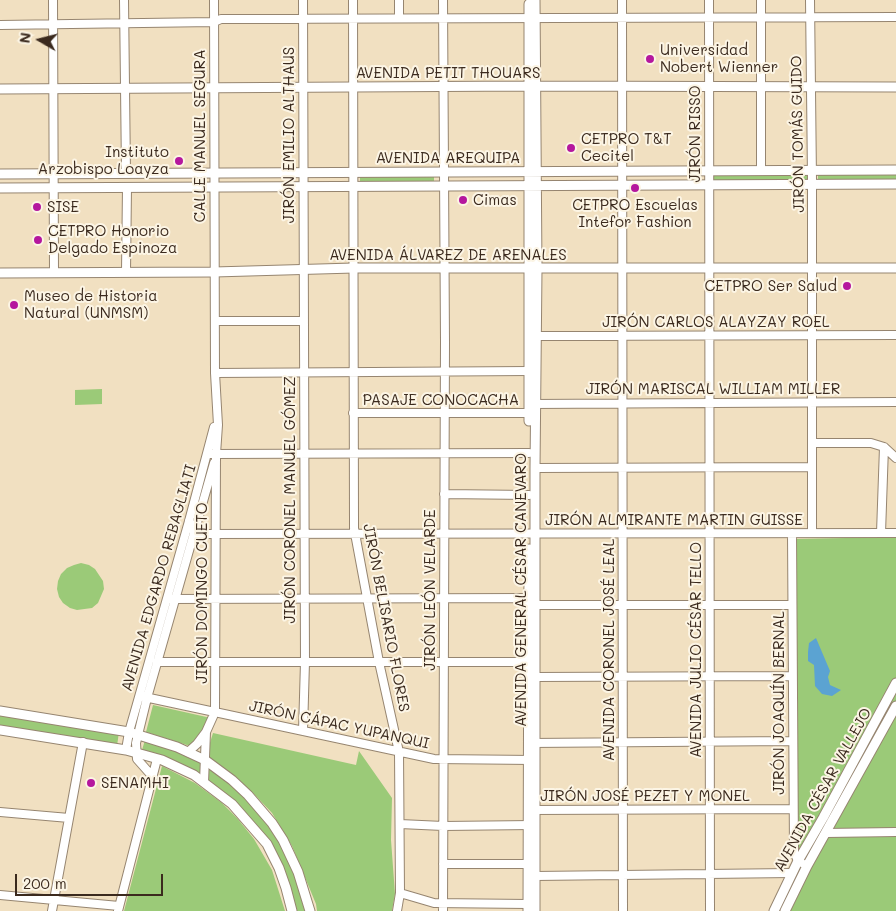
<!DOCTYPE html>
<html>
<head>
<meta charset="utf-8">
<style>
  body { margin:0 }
  #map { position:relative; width:896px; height:911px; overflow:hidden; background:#f1e0c1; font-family:Mali,sans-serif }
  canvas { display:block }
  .north { position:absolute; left:15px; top:15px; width:50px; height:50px; -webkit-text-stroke:4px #fcf5e5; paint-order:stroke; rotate:278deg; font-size:14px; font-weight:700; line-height:20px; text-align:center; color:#3b2a1e }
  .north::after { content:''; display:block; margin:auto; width:18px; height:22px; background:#3b2a1e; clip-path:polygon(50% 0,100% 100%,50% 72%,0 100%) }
  .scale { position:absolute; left:15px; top:874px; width:148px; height:22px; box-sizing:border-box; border:2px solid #3b2a1e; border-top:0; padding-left:6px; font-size:15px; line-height:18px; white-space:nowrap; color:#3b2a1e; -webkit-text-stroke:4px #fcf5e5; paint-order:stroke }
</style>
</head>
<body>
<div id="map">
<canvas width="896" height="911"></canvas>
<div class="north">N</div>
<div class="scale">200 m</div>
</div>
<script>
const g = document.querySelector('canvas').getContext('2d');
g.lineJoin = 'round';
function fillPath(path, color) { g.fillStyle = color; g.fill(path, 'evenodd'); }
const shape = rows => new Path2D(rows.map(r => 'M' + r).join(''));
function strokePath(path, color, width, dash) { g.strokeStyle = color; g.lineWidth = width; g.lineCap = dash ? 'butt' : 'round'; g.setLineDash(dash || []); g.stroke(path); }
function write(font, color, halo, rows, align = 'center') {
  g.font = font + ' Mali,sans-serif'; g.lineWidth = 4; g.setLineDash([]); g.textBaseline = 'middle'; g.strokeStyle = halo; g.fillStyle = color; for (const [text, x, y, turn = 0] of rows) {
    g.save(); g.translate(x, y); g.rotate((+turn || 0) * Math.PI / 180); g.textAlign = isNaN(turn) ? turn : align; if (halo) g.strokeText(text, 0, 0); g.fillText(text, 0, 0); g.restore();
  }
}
fillPath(shape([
  [821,173,896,173,896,181,821,181,818,179,818,175],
  [714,174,805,174,807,175,807,179,805,181,717,181,714,180],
  [360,175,428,175,434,177,434,181,431,182,360,182],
  [102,389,102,404,75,405,75,390],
  [896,537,896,911,790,911,815,860,800,852,798,847,795,539],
  [81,563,89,565,95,569,103,581,104,589,98,603,92,608,77,610,70,608,63,603,59,597,57,589,58,581,61,574,67,568,74,565],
  [153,705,211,718,190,746,146,732],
  [0,712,119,732,117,746,0,727],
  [213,733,356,765,359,751,392,798,391,840,395,894,392,911,317,911,316,904,292,846,272,813,254,794,210,759,208,749],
  [145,740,165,746,203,763,201,776,173,760,142,750],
  [162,766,195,783,222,803,237,818,254,839,272,870,285,911,124,911],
  [208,768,228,780,259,812,276,835,292,863,307,911,297,911,282,865,258,827,234,802,207,781]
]), '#9bca78');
fillPath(shape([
  [816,638,830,671,828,677,830,685,841,690,832,696,822,694,815,686,814,665,808,661,808,652,809,643]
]), '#5ba3d2');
const minor = shape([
  [53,0,54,272],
  [124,0,126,173],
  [353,0,354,528,379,662,399,752,400,893,397,911],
  [399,0,399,18],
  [443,0,445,342,443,911],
  [622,0,623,911],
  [709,0,710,911],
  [761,0,761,171],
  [810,0,812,179,812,533],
  [0,25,214,22,221,19,896,17],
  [126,272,127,187],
  [215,321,303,321],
  [536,336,896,335],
  [215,373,530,371],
  [531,404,896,402],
  [353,413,529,413],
  [812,443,871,443,884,447,896,458],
  [211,454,529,453],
  [535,468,812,467],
  [444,494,529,495],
  [189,521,194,532,199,534,896,533],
  [792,533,794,852,798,861,802,863],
  [881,533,884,447],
  [167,599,528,598,535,605,792,605],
  [157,662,528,662],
  [534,677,792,676],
  [140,696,434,759,534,760],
  [303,731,305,662,303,0],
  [529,743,792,741],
  [126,750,129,732,189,521,214,427],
  [188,752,197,744,206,732,215,712,216,454,218,425,215,373,214,0],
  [153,777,137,759,136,743,147,698,214,463],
  [204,782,206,732],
  [530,810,793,809],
  [0,812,69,818],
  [400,824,443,826,533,825],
  [826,833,896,832],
  [443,864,528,864],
  [535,876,792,873],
  [400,893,434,903,528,904],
  [0,895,119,906],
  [52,911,83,742],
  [118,911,157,759]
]);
const major = shape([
  [529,4,529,421],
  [0,89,529,86,896,87],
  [0,174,896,170],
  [0,188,896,184],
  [0,273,214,272,354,268,896,268],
  [0,711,129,732,177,747,205,760,232,780,248,795,272,823,283,840,298,872,310,911],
  [0,730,126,750,162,760,194,775,232,804,267,844,279,868,286,888,292,911],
  [528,911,529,549],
  [535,911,535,468,537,269,535,0],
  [774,911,798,861,823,818,896,683],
  [785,911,807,866,896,706]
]);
strokePath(minor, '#968570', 10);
strokePath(major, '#968570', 11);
strokePath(minor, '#fff', 8);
strokePath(major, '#fff', 9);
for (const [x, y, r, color] of [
  [650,59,5,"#b5179e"],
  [571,148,5,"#b5179e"],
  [179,161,5,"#b5179e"],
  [635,188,5,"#b5179e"],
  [463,200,5,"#b5179e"],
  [37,207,5,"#b5179e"],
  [38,240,5,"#b5179e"],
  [847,286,5,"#b5179e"],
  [14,305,5,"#b5179e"],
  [91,783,5,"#b5179e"]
]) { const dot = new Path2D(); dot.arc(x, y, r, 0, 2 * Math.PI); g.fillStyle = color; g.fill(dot); strokePath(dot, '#fcf5e5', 2); }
write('15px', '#3b2a1e', '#fcf5e5', [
  ["Universidad",660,50],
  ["Nobert Wienner",660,67],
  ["CETPRO T&T",581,139],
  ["Cecitel",581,156],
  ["Instituto",169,152,"right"],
  ["Arzobispo Loayza",169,169,"right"],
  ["Cimas",473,200],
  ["CETPRO Escuelas",635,205,"center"],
  ["Intefor Fashion",635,222,"center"],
  ["SISE",47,207],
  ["CETPRO Honorio",48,231],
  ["Delgado Espinoza",48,248],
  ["CETPRO Ser Salud",837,286,"right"],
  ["Museo de Historia",24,296],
  ["Natural (UNMSM)",24,313],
  ["SENAMHI",101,783]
], 'left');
write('15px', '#3b2a1e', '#fcf5e5', [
  ["AVENIDA PETIT THOUARS",448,73],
  ["JIRÓN RISSO",695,134,-90],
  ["JIRÓN TOMÁS GUIDO",798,134,-91],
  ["JIRÓN EMILIO ALTHAUS",289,135,-90],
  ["CALLE MANUEL SEGURA",200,136,-90],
  ["AVENIDA AREQUIPA",448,158],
  ["AVENIDA ÁLVAREZ DE ARENALES",448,255],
  ["JIRÓN CARLOS ALAYZAY ROEL",716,322],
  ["JIRÓN MARISCAL WILLIAM MILLER",713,389],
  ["PASAJE CONOCACHA",441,400],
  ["JIRÓN CORONEL MANUEL GÓMEZ",290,500,-90],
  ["JIRÓN ALMIRANTE MARTIN GUISSE",674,520],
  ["AVENIDA EDGARDO REBAGLIATI",159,578,-74],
  ["JIRÓN LEÓN VELARDE",430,590,-90],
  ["AVENIDA GENERAL CÉSAR CANEVARO",521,590,-90],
  ["JIRÓN DOMINGO CUETO",202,593,-90],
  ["JIRÓN BELISARIO FLORES",386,618,79],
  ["AVENIDA CORONEL JOSÉ LEAL",609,650,-90],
  ["AVENIDA JULIO CÉSAR TELLO",696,650,-90],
  ["JIRÓN JOAQUÍN BERNAL",779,703,-90],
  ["JIRÓN CÁPAC YUPANQUI",339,725,12],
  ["AVENIDA CÉSAR VALLEJO",823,790,-61],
  ["JIRÓN JOSÉ PEZET Y MONEL",645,796]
]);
</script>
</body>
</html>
